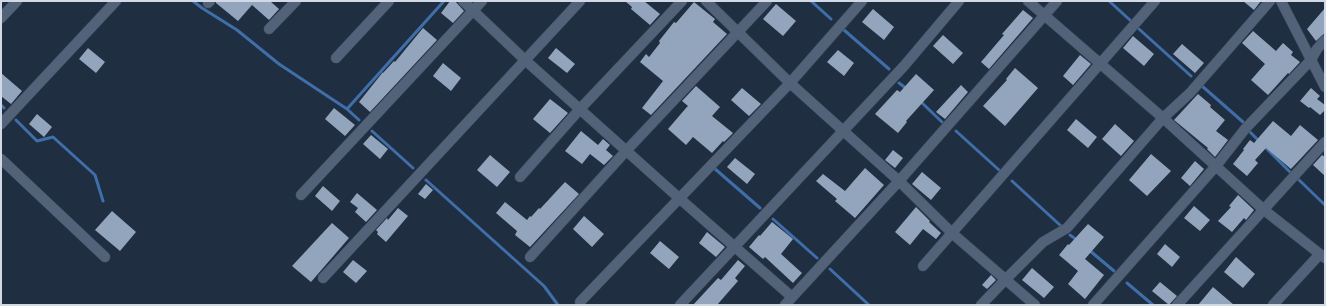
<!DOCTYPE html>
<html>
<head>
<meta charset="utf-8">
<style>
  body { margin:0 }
  #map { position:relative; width:1326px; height:306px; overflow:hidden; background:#202e41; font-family:Arial,sans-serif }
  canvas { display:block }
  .frame { position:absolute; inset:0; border:2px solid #d0d9e5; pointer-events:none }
</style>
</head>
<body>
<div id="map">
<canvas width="1326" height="306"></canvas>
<div class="frame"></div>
</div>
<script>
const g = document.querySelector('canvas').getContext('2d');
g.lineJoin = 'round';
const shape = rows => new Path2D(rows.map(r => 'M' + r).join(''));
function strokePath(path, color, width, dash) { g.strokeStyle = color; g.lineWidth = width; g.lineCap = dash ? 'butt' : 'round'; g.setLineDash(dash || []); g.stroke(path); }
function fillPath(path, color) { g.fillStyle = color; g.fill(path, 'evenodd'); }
strokePath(shape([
  [193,1,202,8,237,30,279,64,347,109],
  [811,1,831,19],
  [1109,1,1131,21],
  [1139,29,1191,76],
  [844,30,889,69],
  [899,83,907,89],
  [1202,86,1243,122],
  [920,101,942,122],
  [1,105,4,108],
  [16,120,37,141,53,137,95,175,103,201],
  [359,120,347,109,444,1],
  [372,131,413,168],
  [956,131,999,170],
  [1250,132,1259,141],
  [1263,145,1292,174],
  [714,168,760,208],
  [1298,179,1325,205],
  [426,180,544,286,558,305],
  [1012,181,1061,226],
  [773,219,817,258],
  [1070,235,1077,240],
  [1089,250,1114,271],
  [830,269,869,305],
  [1127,283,1153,305]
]), '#3f6ea9', 3);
fillPath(shape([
  [216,1,270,1,279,9,269,20,252,5,238,21,216,3],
  [450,1,455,1,464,11,453,23,441,13],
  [625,1,644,1,660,14,650,25,631,9,632,7],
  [1243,1,1261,1,1254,10],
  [694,2,715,19,713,22,727,34,651,115,642,108,663,81,640,62,646,54,649,57,660,43,659,41,674,22,676,23],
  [776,4,796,21,783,36,763,19],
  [1325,8,1325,33,1316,41,1307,29],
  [873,9,894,27,884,40,862,22],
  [1023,10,1033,18,989,69,981,62,1004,35,1002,34],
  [423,28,437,40,370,112,359,102,383,72,383,73,394,61,395,62],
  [1253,31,1276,51,1283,43,1293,52,1291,55,1300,62,1289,74,1288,73,1268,95,1251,80,1265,64,1242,43],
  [943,35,963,53,953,64,933,46],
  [1133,36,1154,54,1144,66,1123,48],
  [1182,44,1204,63,1195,73,1173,54],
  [88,48,105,62,96,73,79,59],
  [556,48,575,64,567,73,548,58],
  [838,50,854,63,844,76,827,62],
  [1080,55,1091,64,1073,85,1063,76],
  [443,63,461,78,451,91,433,76],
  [1015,68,1038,88,1005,126,983,106,1007,80,1006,79],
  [1,73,22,91,11,104,1,96],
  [916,74,934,90,906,121,907,122,898,133,875,114,897,90,900,92],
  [961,85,968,92,945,119,936,112],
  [696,86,720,107,712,116,733,133,724,142,723,141,712,153,693,137,686,145,668,129,686,108,688,106,682,101],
  [742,88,761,104,749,116,731,100],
  [1311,88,1320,96,1317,99,1325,105,1325,110,1320,115,1310,107,1309,108,1300,101],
  [1198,94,1211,105,1210,107,1225,120,1216,131,1228,140,1215,157,1207,149,1208,148,1174,120],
  [550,99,568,113,550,133,533,119],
  [334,108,355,125,345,136,325,119],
  [37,114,52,127,44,137,29,124],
  [1076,119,1097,137,1088,148,1067,130],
  [1273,121,1291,136,1300,125,1318,140,1291,169,1266,148,1255,160,1258,163,1247,176,1233,164,1244,150,1243,149,1250,140,1254,143],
  [1115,124,1134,141,1121,156,1102,139],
  [581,131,598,145,603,139,610,145,606,150,613,156,604,165,590,154,582,164,565,151],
  [371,135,388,149,380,159,363,144],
  [893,150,903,158,895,168,885,160],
  [1151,154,1171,171,1147,196,1129,180],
  [490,155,510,172,497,187,477,170],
  [1322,155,1325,157,1325,176,1313,165],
  [735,158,755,174,747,184,727,167],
  [1195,161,1204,169,1190,186,1181,178],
  [865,168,884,185,855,218,835,201,837,199,816,181,823,174,845,191],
  [922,172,941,188,931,200,912,184],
  [565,182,579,194,530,247,515,235,517,231,496,213,505,202,527,220,530,216,531,217,539,208,540,209],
  [426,184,433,190,425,199,418,194],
  [323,186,340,201,332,211,315,196],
  [357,193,377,210,366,222,355,212,358,208,350,202],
  [1238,195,1254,210,1246,220,1244,218,1232,232,1218,221,1231,207,1229,206],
  [1194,206,1210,220,1200,231,1184,218],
  [916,207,930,221,929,222,941,233,936,239,923,229,910,245,895,232],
  [398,208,408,216,386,242,377,234,378,232,376,230,387,218,388,220],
  [112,211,136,232,120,251,95,230],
  [584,216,604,234,592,247,573,229],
  [772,222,793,239,781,254,802,273,793,283,765,257,763,259,749,247,759,235,760,236],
  [332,223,349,238,311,282,292,266],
  [1088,224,1104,237,1085,259,1104,275,1085,299,1068,284,1078,271,1059,255,1068,244,1069,245],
  [707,232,725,247,716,257,699,243],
  [660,241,679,257,669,269,650,253],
  [1165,244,1180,257,1172,267,1157,254],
  [1236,257,1255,274,1243,288,1224,272],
  [353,260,367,271,356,283,343,272],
  [738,260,745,266,735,278,738,281,717,305,693,305,718,278,721,280],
  [1032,268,1054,287,1044,298,1022,280],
  [991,275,996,280,987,289,982,285],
  [1160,282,1177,296,1169,305,1152,291],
  [1213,287,1234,305,1198,305]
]), '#93a5bc');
const minor = shape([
  [463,1,525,60,679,198,792,297],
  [706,1,790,83,899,181,953,234,1035,305],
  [1028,1,1163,118,1264,210,1325,258],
  [1281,1,1325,87],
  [208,3,210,1],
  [1,18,17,1],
  [269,29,296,1],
  [336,58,389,1],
  [1,124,116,1],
  [1,159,105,257],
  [520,177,580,109,682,1],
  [301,195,482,1],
  [530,257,626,151,767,1],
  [923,266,1155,1],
  [323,278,580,1],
  [580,302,790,83,862,1],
  [680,305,904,66,959,1],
  [785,305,899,181,1057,1],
  [981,305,1006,279,1043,242,1067,228,1163,118,1190,93,1270,1],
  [1093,305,1216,166,1245,129,1311,60,1317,49,1325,40],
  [1177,305,1325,142],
  [1273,305,1320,254]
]);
strokePath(minor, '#3d4958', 11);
strokePath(minor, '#526278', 10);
</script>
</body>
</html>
